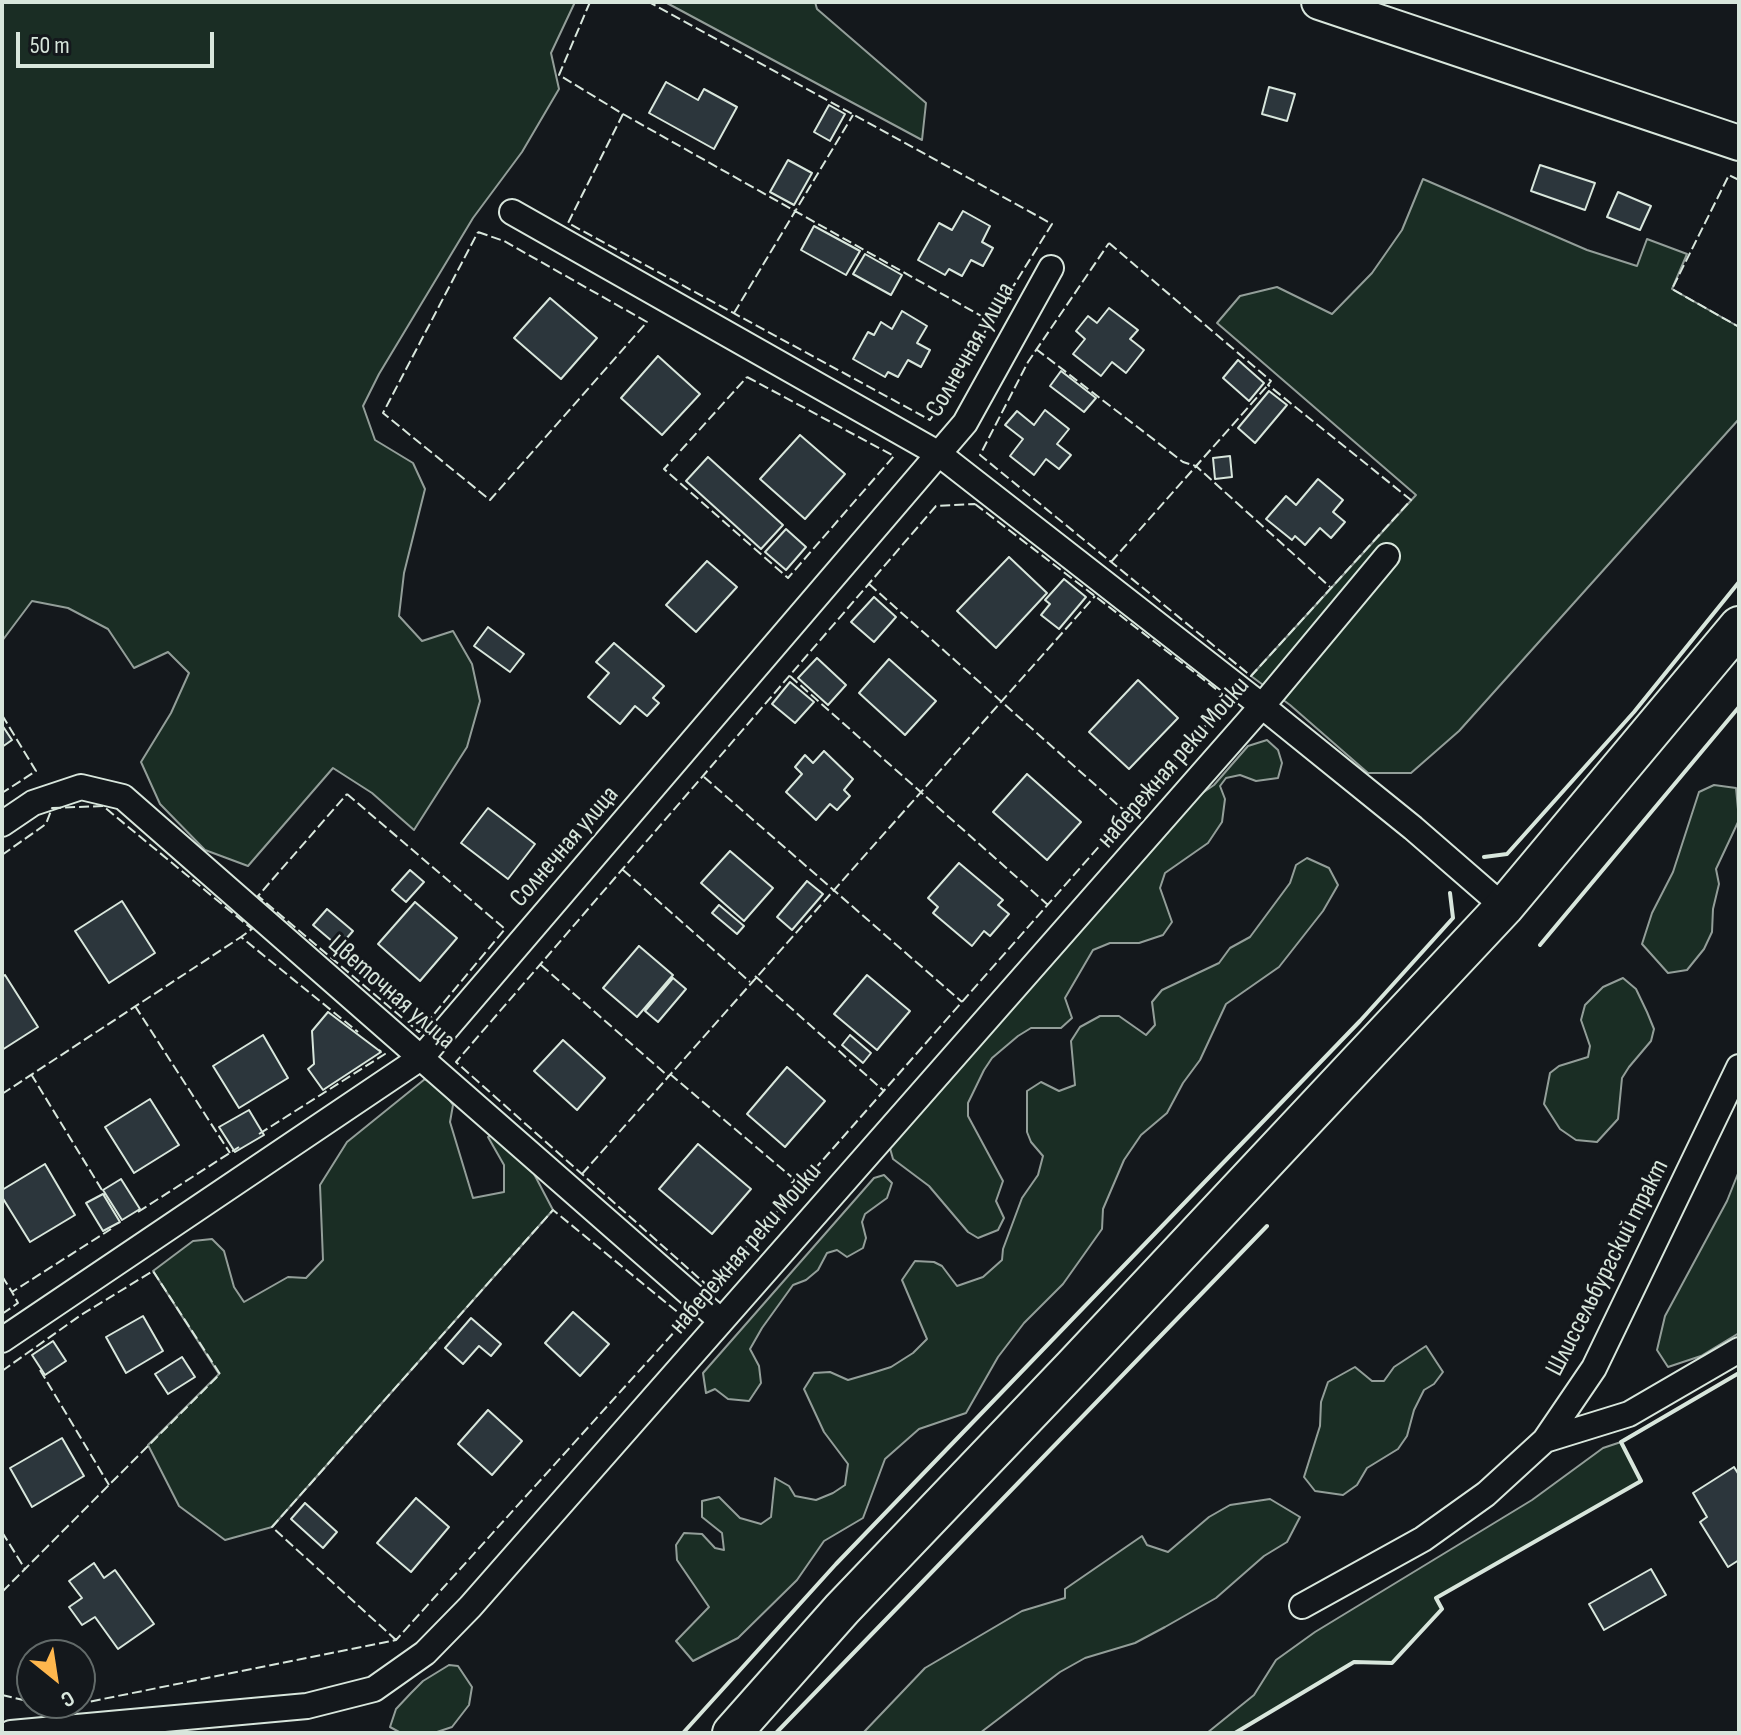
<!DOCTYPE html>
<html>
<head>
<meta charset="utf-8">
<style>
  body { margin:0 }
  #map { position:relative; width:1741px; height:1735px; overflow:hidden; background:#14181c; font-family:"Sofia Sans Condensed",sans-serif }
  canvas { display:block }
  .frame { position:absolute; inset:0; border:4px solid #d8e6dc; pointer-events:none }
  .north { position:absolute; left:16px; top:1639px; width:80px; height:80px; box-sizing:border-box; background:#14181c; border:2px solid #626a69; border-radius:50%; rotate:150deg; font-size:22px; font-weight:700; line-height:32px; text-align:center; color:#d8e6dc }
  .north::after { content:''; display:block; margin:auto; width:28px; height:36px; background:#ffb74d; clip-path:polygon(50% 0,100% 100%,50% 72%,0 100%) }
  .scale { position:absolute; left:16px; top:32px; width:198px; height:36px; box-sizing:border-box; border:4px solid #d8e6dc; border-top:0; padding-left:10px; font-size:24px; line-height:28px; white-space:nowrap; color:#d8e6dc; -webkit-text-stroke:6px #14181c; paint-order:stroke }
</style>
</head>
<body>
<div id="map">
<canvas width="1741" height="1735"></canvas>
<div class="frame"></div>
<div class="north">С</div>
<div class="scale">50 m</div>
</div>
<script>
const g = document.querySelector('canvas').getContext('2d');
g.lineJoin = 'round';
function fillPath(path, color) { g.fillStyle = color; g.fill(path, 'evenodd'); }
const shape = rows => new Path2D(rows.map(r => 'M' + r).join(''));
function strokePath(path, color, width, dash) { g.strokeStyle = color; g.lineWidth = width; g.lineCap = dash ? 'butt' : 'round'; g.setLineDash(dash || []); g.stroke(path); }
function write(font, color, halo, rows, align = 'center') {
  g.font = font + ' "Sofia Sans Condensed",sans-serif'; g.lineWidth = 6; g.setLineDash([]); g.textBaseline = 'middle'; g.strokeStyle = halo; g.fillStyle = color; for (const [text, x, y, turn = 0] of rows) {
    g.save(); g.translate(x, y); g.rotate((+turn || 0) * Math.PI / 180); g.textAlign = isNaN(turn) ? turn : align; if (halo) g.strokeText(text, 0, 0); g.fillText(text, 0, 0); g.restore();
  }
}
const green = shape([
  [2,2,575,2,551,53,559,89,522,152,473,218,379,374,363,406,375,440,413,463,425,489,404,573,399,616,422,641,453,631,472,664,480,701,467,747,414,830,372,793,333,768,248,866,205,850,160,804,141,762,171,713,189,673,168,652,134,668,108,629,68,608,32,601,2,641,2,2],
  [665,2,815,2,817,9,926,103,922,140,665,2],
  [1423,179,1587,250,1637,266,1647,239,1687,254,1672,289,1739,327,1739,419,1459,731,1411,773,1368,773,1290,705,1251,676,1416,495,1217,323,1240,296,1277,287,1332,314,1372,273,1402,230,1423,179],
  [1267,740,1278,750,1282,763,1278,778,1256,781,1240,775,1226,778,1220,786,1225,799,1222,822,1208,843,1165,873,1160,888,1172,922,1163,935,1139,943,1110,943,1093,950,1065,998,1072,1018,1061,1028,1031,1028,1018,1036,992,1058,984,1070,968,1103,968,1116,1003,1181,996,1201,1004,1218,998,1230,978,1238,968,1232,929,1186,893,1159,888,1141,1172,814,1214,785,1248,746,1267,740],
  [1714,785,1736,788,1739,820,1716,869,1719,884,1713,909,1712,932,1704,949,1687,970,1668,973,1642,944,1652,913,1673,872,1699,792,1714,785],
  [1307,858,1329,868,1338,885,1323,911,1279,967,1226,1004,1200,1060,1183,1083,1167,1113,1141,1135,1124,1160,1103,1209,1102,1229,1063,1284,1024,1323,998,1357,966,1413,919,1429,885,1459,863,1518,824,1541,797,1580,738,1638,693,1661,676,1641,709,1607,677,1560,676,1545,684,1533,702,1534,715,1548,724,1550,722,1533,702,1517,702,1501,719,1497,740,1518,761,1524,771,1517,775,1478,789,1486,795,1496,816,1500,833,1493,845,1485,848,1464,824,1432,804,1389,814,1373,830,1372,848,1380,872,1373,891,1367,913,1353,927,1339,902,1280,915,1261,934,1262,942,1266,957,1286,983,1277,1002,1260,1003,1249,1022,1198,1038,1175,1043,1156,1031,1142,1027,1132,1027,1091,1041,1082,1059,1091,1075,1085,1071,1041,1080,1027,1100,1016,1119,1016,1146,1035,1155,1025,1152,1002,1162,990,1219,963,1230,948,1250,937,1290,883,1296,865,1307,858],
  [1623,978,1636,989,1647,1012,1654,1029,1651,1041,1629,1067,1622,1078,1618,1119,1597,1142,1576,1140,1560,1129,1544,1104,1550,1073,1559,1066,1588,1057,1590,1046,1581,1020,1585,1005,1603,987,1623,978],
  [425,1079,440,1087,453,1105,450,1122,473,1198,504,1192,504,1165,488,1137,496,1133,533,1172,553,1210,272,1527,225,1540,179,1506,148,1445,219,1374,153,1271,193,1241,212,1239,224,1251,234,1287,244,1302,288,1277,306,1278,323,1260,320,1185,347,1142,425,1079],
  [1739,1171,1739,1333,1701,1356,1668,1367,1657,1350,1665,1316,1727,1201,1739,1171],
  [884,1175,892,1183,887,1198,865,1214,862,1222,866,1238,863,1248,847,1257,837,1250,827,1253,818,1270,806,1280,793,1285,762,1328,750,1349,759,1366,761,1383,749,1401,728,1399,715,1389,706,1393,703,1373,874,1178,884,1175],
  [1426,1346,1443,1372,1434,1384,1424,1390,1414,1410,1407,1436,1398,1449,1367,1468,1357,1485,1343,1495,1315,1491,1304,1477,1320,1426,1321,1402,1328,1382,1355,1367,1372,1381,1384,1381,1394,1367,1426,1346],
  [1621,1442,1641,1481,1436,1598,1442,1609,1392,1663,1354,1662,1235,1733,1207,1733,1254,1695,1276,1660,1315,1632,1532,1500,1603,1448,1621,1442],
  [1270,1499,1300,1517,1287,1542,1264,1556,1216,1598,1165,1627,1135,1643,1085,1658,1060,1672,980,1733,863,1733,925,1668,1022,1611,1065,1598,1065,1589,1142,1536,1147,1545,1168,1552,1209,1517,1230,1505,1270,1499],
  [449,1665,458,1666,472,1687,469,1705,452,1727,434,1733,401,1733,390,1727,396,1709,411,1693,423,1681,449,1665]
]);
fillPath(green, '#1a2d24');
strokePath(green, '#939e99', 2);
const building = shape([
  [666,82,698,100,704,89,737,107,714,149,649,113,666,82],
  [1269,87,1295,94,1287,121,1262,114,1269,87],
  [829,105,845,114,830,141,814,132,829,105],
  [788,160,812,173,794,205,770,192,788,160],
  [1540,165,1595,183,1585,210,1531,191,1540,165],
  [1618,192,1651,206,1640,230,1607,217,1618,192],
  [963,211,990,226,982,242,993,248,983,266,971,260,962,276,949,269,945,275,918,260,939,223,952,230,963,211],
  [814,226,860,251,846,275,801,250,814,226],
  [865,254,902,275,891,295,853,274,865,254],
  [550,298,597,338,561,379,514,338,550,298],
  [1109,308,1138,330,1130,339,1144,350,1126,373,1112,362,1101,376,1073,354,1085,339,1076,331,1088,316,1097,323,1109,308],
  [902,311,927,326,917,343,930,350,921,367,908,360,898,377,888,372,885,377,853,359,868,332,874,335,881,322,892,329,902,311],
  [658,356,700,394,662,435,621,398,658,356],
  [1238,360,1264,383,1249,401,1223,378,1238,360],
  [1061,371,1096,398,1084,412,1050,386,1061,371],
  [1269,391,1287,405,1255,443,1238,428,1269,391],
  [1045,410,1069,429,1057,444,1071,455,1059,469,1046,459,1034,475,1010,456,1023,439,1005,425,1017,411,1034,425,1045,410],
  [800,435,845,474,805,519,760,479,800,435],
  [1230,456,1232,477,1215,479,1213,458,1230,456],
  [708,457,783,525,761,549,686,481,708,457],
  [1318,479,1343,500,1333,512,1345,522,1331,538,1320,528,1305,545,1295,536,1292,540,1266,519,1286,496,1296,505,1318,479],
  [786,529,806,547,786,570,765,552,786,529],
  [1009,557,1047,593,996,648,957,611,1009,557],
  [707,561,737,587,696,632,666,605,707,561],
  [1064,579,1086,597,1059,629,1041,615,1050,604,1045,600,1064,579],
  [874,597,896,617,874,642,851,622,874,597],
  [488,627,524,654,510,672,474,646,488,627],
  [614,643,664,686,653,698,659,703,647,716,635,706,620,724,588,697,609,673,596,662,614,643],
  [817,658,846,685,828,705,798,678,817,658],
  [889,659,936,701,905,735,859,693,889,659],
  [1138,680,1178,718,1129,769,1089,732,1138,680],
  [790,682,814,702,795,723,772,704,790,682],
  [2,725,12,740,2,747,2,725],
  [824,751,853,779,844,790,850,796,837,810,830,804,816,820,786,792,802,774,795,767,805,755,813,763,824,751],
  [1027,774,1081,822,1047,860,993,812,1027,774],
  [488,808,535,844,508,879,461,843,488,808],
  [730,851,773,888,744,921,701,883,730,851],
  [959,863,1003,900,998,905,1009,914,990,936,984,931,972,946,933,913,938,907,928,898,959,863],
  [410,870,424,882,406,902,392,890,410,870],
  [807,881,823,894,792,930,777,917,807,881],
  [122,901,155,953,109,983,75,931,122,901],
  [415,902,457,938,420,981,378,944,415,902],
  [719,905,744,926,737,934,712,913,719,905],
  [327,909,353,931,339,947,313,925,327,909],
  [639,946,673,975,637,1017,603,988,639,946],
  [5,975,38,1027,2,1050,2,977,5,975],
  [867,975,910,1011,877,1050,834,1014,867,975],
  [673,978,686,989,658,1022,645,1011,673,978],
  [328,1012,381,1052,323,1090,308,1069,314,1064,312,1031,328,1012],
  [263,1035,288,1078,239,1108,213,1066,263,1035],
  [850,1035,871,1053,863,1063,842,1045,850,1035],
  [563,1040,605,1078,577,1110,534,1071,563,1040],
  [787,1067,825,1101,785,1147,747,1114,787,1067],
  [150,1099,179,1145,134,1173,105,1127,150,1099],
  [249,1110,264,1135,235,1152,219,1127,249,1110],
  [698,1144,751,1189,712,1234,659,1189,698,1144],
  [45,1164,75,1215,30,1242,2,1197,2,1190,45,1164],
  [121,1179,140,1209,122,1220,103,1190,121,1179],
  [103,1194,120,1222,103,1231,86,1203,103,1194],
  [573,1312,609,1344,580,1376,545,1343,573,1312],
  [143,1316,163,1351,126,1373,106,1337,143,1316],
  [471,1318,501,1344,491,1356,479,1346,463,1364,445,1348,471,1318],
  [53,1341,66,1361,45,1375,32,1355,53,1341],
  [182,1357,195,1377,168,1394,155,1374,182,1357],
  [488,1410,522,1441,492,1475,458,1444,488,1410],
  [62,1438,84,1476,32,1507,10,1468,62,1438],
  [1734,1467,1739,1475,1739,1560,1728,1567,1700,1522,1707,1517,1693,1493,1734,1467],
  [416,1498,449,1527,411,1572,377,1543,416,1498],
  [305,1503,337,1532,323,1548,291,1519,305,1503],
  [94,1563,104,1578,115,1570,154,1624,118,1649,95,1617,82,1625,69,1607,82,1598,69,1581,94,1563],
  [1651,1569,1666,1595,1604,1630,1589,1604,1651,1569]
]);
fillPath(building, '#2c363c');
strokePath(building, '#d8e6dc', 2);
const minor = shape([
  [512,212,939,454,1262,706,1413,828,1504,907],
  [2,824,33,803,81,787,123,797,720,1320],
  [2,1340,422,1057,965,423,1051,268],
  [1545,1440,1629,1414,1739,1350],
  [1302,1606,1423,1539,1486,1494,1545,1440,1594,1368,1739,1067],
  [11,1733,307,1706,374,1689,425,1653,470,1607,1262,706,1387,556]
]);
const secondary = shape([
  [1319,2,1739,143]
]);
const primary = shape([
  [732,1733,842,1609,1074,1366,1504,907,1739,626]
]);
strokePath(minor, '#d8e6dc', 28);
strokePath(secondary, '#d8e6dc', 38);
strokePath(primary, '#d8e6dc', 42);
strokePath(minor, '#14181c', 24);
strokePath(secondary, '#14181c', 34);
strokePath(primary, '#14181c', 38);
strokePath(shape([
  [590,2,559,75,623,114,568,223,930,420,1052,224,649,2],
  [623,114,990,321],
  [1739,180,1729,175,1672,289,1739,327],
  [478,232,504,241,647,322,490,500,383,413,478,232],
  [1109,243,1271,381,1268,385,1411,500,1251,676,980,455,1028,362,1109,243],
  [734,313,853,115],
  [1036,349,1183,462,1196,466,1330,587],
  [747,377,894,456,788,578,664,469,747,377],
  [975,504,1229,699,710,1288,456,1062,936,506,975,504],
  [1111,562,1268,385],
  [869,584,1128,814],
  [790,676,1048,905],
  [2,715,36,771,2,793],
  [704,777,962,1002],
  [347,794,505,929,419,1032,258,896,347,794],
  [2,855,46,824,52,808,103,806,252,929,241,937,358,1032],
  [623,870,750,982],
  [541,965,668,1076],
  [755,976,884,1091],
  [135,1006,230,1153],
  [31,1074,105,1195],
  [670,1074,801,1185],
  [2,1094,241,937],
  [259,1134,385,1054,379,1050],
  [582,1174,1095,596],
  [138,1212,239,1147],
  [2,1276,12,1292],
  [2,1314,18,1303,12,1292,111,1229],
  [40,1370,109,1485],
  [2,1371,81,1315,153,1271,220,1374,2,1592],
  [2,1532,25,1569],
  [2,1695,32,1702],
  [36,1703,58,1708,396,1640,686,1319,553,1210,272,1527,396,1640]
]), '#d8e6dc', 2, [10, 4]);
strokePath(shape([
  [1484,857,1507,854,1634,712,1739,582],
  [1540,945,1739,707],
  [683,1733,836,1564,1360,1021,1453,918,1450,893],
  [776,1733,1267,1226],
  [1235,1733,1354,1662,1392,1663,1442,1609,1436,1598,1641,1481,1621,1442,1739,1373]
]), '#d8e6dc', 4);
write('26px', '#d8e6dc', '#14181c', [
  ["Солнечная улица",971,350,-60],
  ["набережная реки Мойки",1174,763,-49],
  ["Солнечная улица",565,847,-49],
  ["Цветочная улица",391,993,41],
  ["набережная реки Мойки",746,1249,-49],
  ["Шлиссельбургский тракт",1608,1268,-63]
]);
</script>
</body>
</html>
